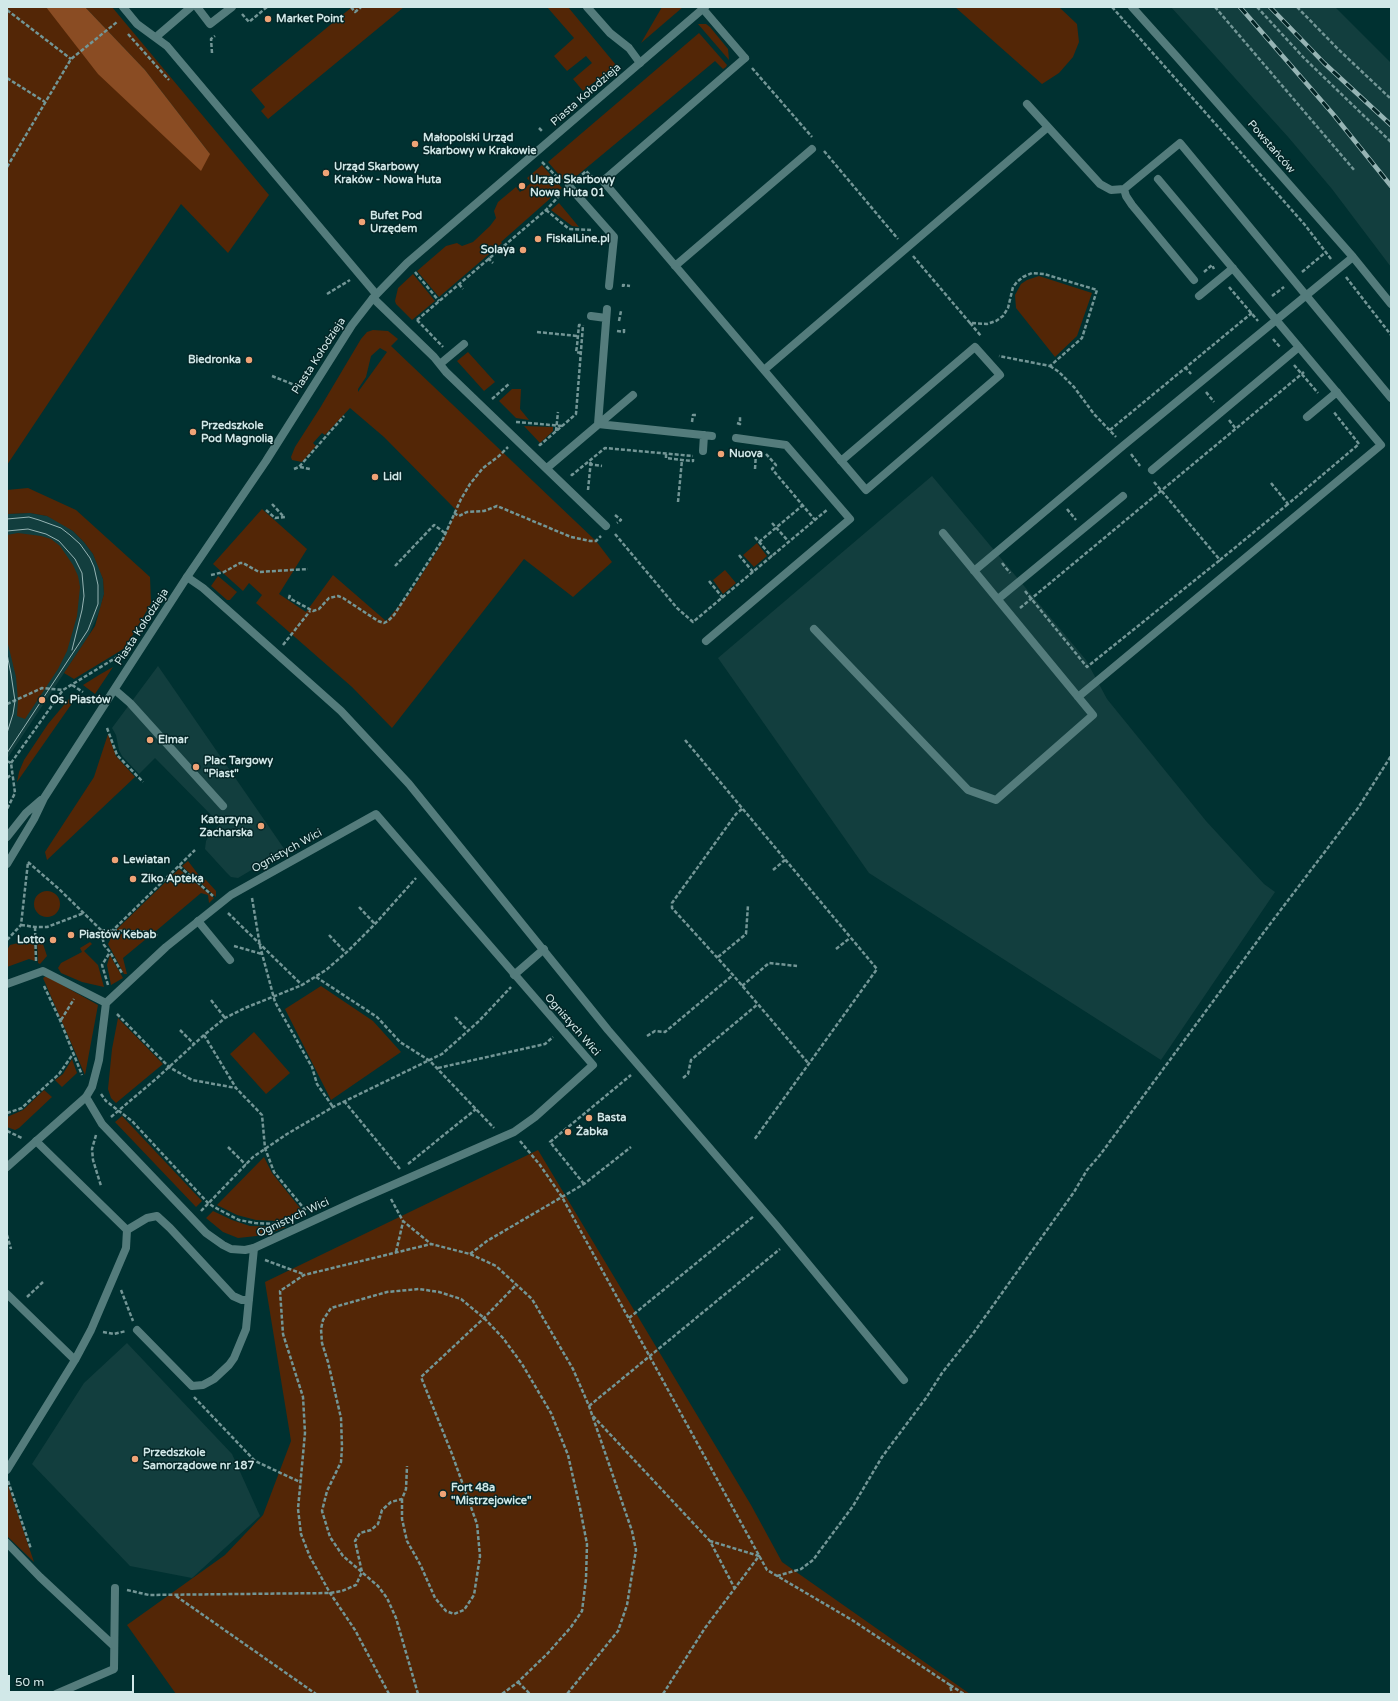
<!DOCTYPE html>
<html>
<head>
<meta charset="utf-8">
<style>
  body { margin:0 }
  #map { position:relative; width:1398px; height:1701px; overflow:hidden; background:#003131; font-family:"Varela Round",sans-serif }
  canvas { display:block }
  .frame { position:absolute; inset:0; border:8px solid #d1e8e8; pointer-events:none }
  .scale { position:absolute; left:8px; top:1675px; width:126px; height:18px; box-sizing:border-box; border:2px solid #d1e8e8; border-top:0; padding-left:5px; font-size:12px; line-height:14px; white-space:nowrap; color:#d1e8e8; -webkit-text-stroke:3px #032526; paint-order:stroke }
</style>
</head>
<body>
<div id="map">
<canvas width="1398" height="1701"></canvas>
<div class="frame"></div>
<div class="scale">50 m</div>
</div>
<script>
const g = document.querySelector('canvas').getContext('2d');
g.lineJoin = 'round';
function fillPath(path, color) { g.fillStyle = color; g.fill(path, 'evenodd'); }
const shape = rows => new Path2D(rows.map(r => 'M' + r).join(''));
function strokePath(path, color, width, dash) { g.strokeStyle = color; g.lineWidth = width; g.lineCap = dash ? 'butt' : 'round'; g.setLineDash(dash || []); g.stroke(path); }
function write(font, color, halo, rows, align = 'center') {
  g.font = font + ' "Varela Round",sans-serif'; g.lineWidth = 3; g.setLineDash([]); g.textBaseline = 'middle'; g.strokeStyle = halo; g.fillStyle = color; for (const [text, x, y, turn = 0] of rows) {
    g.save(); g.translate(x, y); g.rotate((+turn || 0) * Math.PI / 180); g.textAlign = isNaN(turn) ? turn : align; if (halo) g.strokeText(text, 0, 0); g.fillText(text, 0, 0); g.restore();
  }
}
fillPath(shape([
  [1171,7,1335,7,1391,63,1391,267,1332,189,1289,138],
  [932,476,1086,660,1107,699,1206,821,1264,884,1275,892,1161,1060,869,873,718,658],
  [30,513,47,516,60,522,73,531,84,542,93,554,99,567,103,579,104,594,100,610,88,637,7,759,7,514],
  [158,666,285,850,238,878,231,877,226,872,205,849,206,841,210,834,220,824,155,758,139,774,122,756,119,750,116,735,112,728],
  [127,1343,232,1454,260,1516,192,1578,130,1566,32,1464,84,1383]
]), '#123e3e');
fillPath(shape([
  [7,7,46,7,210,154,145,70,85,7,112,7,269,195,228,253,181,204,7,465],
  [352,7,404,7,268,119,261,111,265,107,251,90],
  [547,7,568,7,616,65,583,91,573,79,592,63,586,56,567,71,554,56,574,38],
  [662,7,683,7,641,43],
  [955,7,1059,7,1077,24,1079,42,1073,57,1059,73,1042,84],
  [698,24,706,24,710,27,728,49,729,60],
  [699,33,727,65,726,67,723,69,715,61,567,184,548,162],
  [542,165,562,188,501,242,502,243,439,297,417,271,446,246,457,243,462,246,473,242,490,226,496,218,494,211,498,202,516,187,520,192,531,183,527,178],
  [559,203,579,227,572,226,551,210],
  [413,274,435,301,412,320,396,304,395,301,398,288],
  [1039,276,1092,293,1077,336,1055,357,1016,308,1015,295,1021,284,1027,280],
  [373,330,388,331,398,339,391,346,596,541,612,562,573,597,524,559,392,728,352,687,256,603,262,595,249,583,243,591,213,564,262,509,307,549,279,594,306,612,333,575,386,621,410,593,440,546,456,511,459,513,384,437,350,408,325,435,322,433,313,443,316,446,302,462,292,460,291,457,295,447,320,408,361,339,367,332],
  [380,348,387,352,358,392,358,389,366,377,371,356],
  [468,352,495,382,484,391,457,361],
  [512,389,521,389,520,409,529,420,516,418,499,401],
  [524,426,553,427,553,431,540,443],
  [28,488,76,510,150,577,151,603,141,621,125,648,74,679,64,673,95,626,104,594,103,579,93,554,84,542,73,531,47,516,30,513,7,514,7,490],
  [18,533,41,536,51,539,60,546,73,565,78,576,80,587,77,616,67,651,58,669,25,719,17,716,18,700,16,677,7,640,7,535],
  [757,543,767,556,754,567,743,555],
  [725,570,736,583,723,594,713,580],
  [218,576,237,592,230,600,227,600,211,586],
  [113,667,95,694,83,685,99,675],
  [74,693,75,699,17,782,19,772,24,760,48,724],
  [108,734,116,756,135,777,47,860,45,852,94,777],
  [188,861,201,878,206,880,216,891,216,897,182,866],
  [179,869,214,898,209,903,208,895,201,893,156,931,116,930],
  '34 904a13 13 0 1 1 26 0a13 13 0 1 1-26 0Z',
  [113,934,152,934,123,958,127,974,124,974,108,944],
  [41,938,47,956,40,964,38,963,37,939],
  [34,939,35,961,29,959,7,967,7,950,10,945],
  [90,942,92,944,84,951,98,965,104,987,82,982,61,973,58,968,61,963,82,952,80,948],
  [110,955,123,978,111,985,107,965],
  [46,976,98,1005,85,1075,43,978],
  [321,986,373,1021,401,1052,331,1100,285,1009],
  [118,1018,163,1064,116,1103,111,1098,108,1089,112,1049],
  [254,1032,290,1073,266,1094,230,1054],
  [72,1059,77,1073,62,1087,55,1080,63,1074],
  [44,1090,52,1097,19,1128,15,1130,7,1127,7,1117,23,1110],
  [122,1116,202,1201,196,1207,115,1122],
  [538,1150,751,1505,782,1562,970,1694,176,1694,127,1625,225,1555,263,1515,291,1441,265,1282],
  [264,1157,272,1173,304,1213,300,1217,278,1221,256,1220,237,1215,217,1205],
  [213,1211,232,1220,250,1226,286,1227,266,1235,238,1238,223,1232,206,1218],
  [8,1485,34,1562,7,1536]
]), '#532606');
fillPath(shape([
  [46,7,85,7,145,70,210,154,201,171,98,74]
]), '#8a4c23');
strokePath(shape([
  [351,7,355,12,361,7],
  [1112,7,1305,225,1331,259],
  [1215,7,1355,171],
  [1257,7,1304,58,1391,142],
  [1297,7,1338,49,1391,99],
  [7,10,71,59],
  [242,14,249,22,267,7],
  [128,34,169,80],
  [212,53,211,39,215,36],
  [752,68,812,137],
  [7,78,45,102],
  [539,128,543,132],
  [824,151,898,239],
  [542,162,559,179],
  [7,167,71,59,117,22,118,23],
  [578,179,586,171,592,177],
  [546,210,569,229,591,230],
  [913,256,970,323,987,324,996,321,1003,316,1008,308,1013,287,1017,282,1023,277,1032,273,1044,274,1097,290,1082,338,1050,366,999,356],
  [488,258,493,263],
  [415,272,439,301],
  [1204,272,1212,265,1214,269],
  [1302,272,1326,252],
  [1346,277,1391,335],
  [459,284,463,289],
  [623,287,623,285,630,286],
  [1229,287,1258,321],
  [327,294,350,280],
  [1272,296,1284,287],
  [417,320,443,347],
  [417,320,546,210,561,194],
  [619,321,621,311],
  [970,323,981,336],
  [617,331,624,332,624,329],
  [537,332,578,336],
  [1273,339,1280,347],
  [581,353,576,352,577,346,579,325,582,325],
  [1294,365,1318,393],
  [1050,366,1059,372,1074,387,1094,414,1116,437],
  [1185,367,1191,374],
  [272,376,297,386],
  [1206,392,1214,402],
  [492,399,510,383],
  [1229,420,1236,429],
  [516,422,563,426],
  [692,422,693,415,697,415],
  [737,423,740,424,740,417],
  [1110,430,1253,312],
  [556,431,558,412],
  [539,444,540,445,576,414,583,325],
  [666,454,666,458,691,461,693,461,693,459],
  [766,454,776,465,772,469,815,520],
  [1131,454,1140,466],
  [589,464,602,466],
  [300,467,310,469],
  [294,469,299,467,344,416],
  [755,469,756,453],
  [571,474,572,475,605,448,693,456],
  [1154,482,1220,560,1288,504],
  [1271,483,1288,504,1359,444,1333,411],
  [588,490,591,460],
  [678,502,682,460],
  [272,504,284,517],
  [1067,509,1076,520],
  [266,510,275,518,285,517],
  [454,513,459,516,467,512,484,511,497,506,571,537,590,541,596,541,601,536],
  [615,515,621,520,617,523],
  [772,523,789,542],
  [615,534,677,608,693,622,828,509],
  [755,537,772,557],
  [759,542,803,505],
  [739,555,753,572],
  [1002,563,1010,573],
  [395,566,434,525,445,533],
  [211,575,224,572,240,563,243,563,259,572,308,569],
  [709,581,723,598],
  [1025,591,1087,667,1220,560],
  [290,595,289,598,313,611,319,609,329,598,338,596,343,598,378,621,384,623,388,621,394,615,443,539,461,499,470,484,483,468,499,456,508,447],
  [1020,608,1304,372],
  [283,645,310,611],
  [72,685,83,692],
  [7,704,42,688,63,690],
  [107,728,117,755,143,782],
  [685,740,877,969,754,1140],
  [7,761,11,763,15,793,7,809],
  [11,763,63,690,122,654],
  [7,778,12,774],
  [742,809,736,814,672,903,672,908,733,975,809,1064],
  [28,862,59,889,101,930,104,945,110,952,122,973],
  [179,866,213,896],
  [773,870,785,860],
  [252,898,260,946,275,1002,312,1067,317,1084,333,1107],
  [359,907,375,924],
  [228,913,302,985],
  [21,925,35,927,47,927,84,913],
  [35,927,36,961],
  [101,930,154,932,158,937],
  [111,932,195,850],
  [329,935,346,953],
  [7,940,21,925,28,862],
  [234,946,262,954],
  [836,949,850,938],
  [718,957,746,934,748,905],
  [316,977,377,1017,400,1042,430,1061,494,1128],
  [108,985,102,965,110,952],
  [44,986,60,1020,82,1075],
  [742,986,769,963,797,966],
  [211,1000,225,1018],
  [117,1014,169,1067,192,1080,236,1088],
  [455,1017,468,1031],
  [61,1020,74,999],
  [180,1030,194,1044],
  [204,1035,236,1088,262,1115,265,1148,274,1172,306,1211],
  [647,1036,655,1031,665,1032,733,975],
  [438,1068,545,1044,553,1037],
  [683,1078,688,1074,691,1060,758,1004],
  [101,1094,106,1101,132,1121,208,1203,214,1207,239,1220,255,1223,274,1224],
  [344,1101,400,1169],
  [7,1113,22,1108,28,1102,59,1074,73,1054],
  [111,1117,157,1078,204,1035,225,1018,245,1008,302,985,326,970,348,951,375,924,416,878],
  [7,1131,22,1138],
  [96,1135,92,1149,93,1160,101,1186],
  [520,1141,540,1165,562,1197,767,1570,852,1620,950,1685,952,1694],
  [228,1147,246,1165],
  [408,1164,476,1109],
  [584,1184,550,1142,631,1075],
  [391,1199,403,1221,431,1244],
  [201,1211,253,1157,287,1134,333,1107,442,1054,479,1021,511,987],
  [7,1235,11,1249],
  [396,1252,403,1222],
  [470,1254,487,1241,584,1184,631,1147],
  [265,1260,303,1274],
  [121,1290,133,1321],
  [27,1297,43,1282],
  [629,1318,754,1216],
  [103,1332,114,1334,126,1331],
  [194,1397,255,1461,300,1482],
  [589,1406,780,1249],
  [593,1416,710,1541,735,1589],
  [8,1481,31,1549],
  [402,1499,402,1519,407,1541,421,1566,435,1598,446,1611,454,1614,464,1610,474,1595,480,1556,477,1524,452,1454,421,1377,484,1318,516,1285],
  [777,1576,801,1569,813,1560,853,1506,882,1457,926,1398,942,1373,972,1335,1074,1192,1087,1170,1100,1155,1264,932,1358,808,1391,756],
  [127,1590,149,1595,330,1593,342,1591,356,1585,362,1572,355,1541,360,1533,371,1530,378,1524,382,1510,391,1502,402,1499,406,1489,407,1466],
  [176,1596,316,1694],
  [518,1682,530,1694],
  [950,1685,964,1694],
  [389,1694,355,1630,330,1593,310,1557,301,1534,298,1509,305,1433,303,1397,283,1334,280,1291,304,1275,431,1244,470,1254,496,1266,532,1299,573,1369,589,1406,632,1531,636,1550,627,1605,618,1631,567,1694],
  [418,1694,396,1618,387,1598,378,1586,343,1556,330,1537,322,1511,327,1491,341,1462,342,1447,341,1418,328,1362,322,1343,321,1329,323,1320,331,1308,387,1292,419,1289,439,1292,461,1299,484,1318,503,1338,522,1364,551,1413,568,1455,580,1508,587,1544,586,1579,582,1611,571,1627,548,1653,518,1682,502,1694],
  [663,1694,705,1628,759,1556,710,1541]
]), '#739696', 2.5, [4, 2]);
strokePath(shape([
  [703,9,745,58],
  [569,186,614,237,609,286],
  [373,298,434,357,446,372,606,526],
  [607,309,598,424,712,436],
  [591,316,606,318],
  [440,364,464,344],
  [703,451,704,435],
  [547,468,633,395],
  [187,577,203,588,341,711,409,784,608,1030,776,1225,904,1380],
  [706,641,850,519,786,445,736,438],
  [115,690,130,703,223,806],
  [198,921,230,960],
  [514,975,544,949],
  [36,1141,127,1230,147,1218,157,1216,170,1228,233,1296,242,1300,249,1300],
  [7,1294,75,1360],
  [137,1330,192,1386,203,1385,214,1379,229,1365,234,1358,246,1329,254,1248],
  [7,1470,75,1360,91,1330,126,1248,127,1230],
  [7,1543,40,1577,114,1646],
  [56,1694,114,1669,115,1588]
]), '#547c7c', 8);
strokePath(shape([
  [123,7,137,24,167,46,376,294],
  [197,7,210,24,232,7],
  [587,7,610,33,629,48,640,63],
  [1132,7,1177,57,1353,257,1391,304],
  [156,37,191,7],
  [745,58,603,181,866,490,1000,375,975,347,841,461],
  [1048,127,1100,184,1111,190,1124,189,1180,143,1391,398],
  [1124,189,1126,196,1132,205,1194,280],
  [675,266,812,149],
  [1199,296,1233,268],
  [764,370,1048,127,1027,104],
  [1307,417,1337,392],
  [1152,470,1299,347],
  [974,571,1124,445,1353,257],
  [998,599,1123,496],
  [814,629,968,790,996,800,1093,715,943,533],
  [1078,697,1381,445,1158,179],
  [7,984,43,971,106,1003],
  [7,1167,86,1097,92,1087,99,1060,106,1003,166,947,231,895,376,814,593,1065,535,1117,514,1132,356,1201,254,1248,245,1250,231,1249,223,1245,206,1233,102,1124,86,1097]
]), '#547c7c', 8);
strokePath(shape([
  [7,837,26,813,41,800],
  [7,864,34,819,44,798,187,577,266,461,352,325,373,298,407,263,705,7]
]), '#547c7c', 8);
strokePath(shape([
  [7,519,29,517,39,520,61,528,70,535,80,544,90,558,94,567,98,585,98,604,88,630,7,753],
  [7,531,28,529,46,534,59,541,75,559,82,573,84,596,82,610,72,650],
  [7,654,11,674,15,701,13,714,7,733]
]), '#96b4b4', 1);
const rail = shape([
  [1240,7,1333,114,1391,186],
  [1270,7,1324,63,1391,125]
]);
strokePath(rail, '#96b4b4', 4.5);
strokePath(rail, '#032526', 3, [9]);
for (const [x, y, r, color] of [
  [268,19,4,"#efa376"],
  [415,144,4,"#efa376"],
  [326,173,4,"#efa376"],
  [522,186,4,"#efa376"],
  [362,222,4,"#efa376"],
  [538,239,4,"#efa376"],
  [523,250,4,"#efa376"],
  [249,360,4,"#efa376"],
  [193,432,4,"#efa376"],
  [721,454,4,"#efa376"],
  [375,477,4,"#efa376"],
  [42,700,4,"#efa376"],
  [150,740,4,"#efa376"],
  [196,767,4,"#efa376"],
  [261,826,4,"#efa376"],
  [115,860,4,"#efa376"],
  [133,879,4,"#efa376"],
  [71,935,4,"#efa376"],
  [53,940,4,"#efa376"],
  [589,1118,4,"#efa376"],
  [568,1132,4,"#efa376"],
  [135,1459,4,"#efa376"],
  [443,1494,4,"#efa376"]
]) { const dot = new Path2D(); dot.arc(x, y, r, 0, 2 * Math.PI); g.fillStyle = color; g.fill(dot); strokePath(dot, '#032526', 1.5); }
write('bold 11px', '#d1e8e8', '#032526', [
  ["Market Point",276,19],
  ["Małopolski Urząd",423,138],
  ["Skarbowy w Krakowie",423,151],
  ["Urząd Skarbowy",334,167],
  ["Kraków - Nowa Huta",334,180],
  ["Urząd Skarbowy",530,180],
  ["Nowa Huta 01",530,193],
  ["Bufet Pod",370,216],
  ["Urzędem",370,229],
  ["FiskalLine.pl",546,239],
  ["Solaya",515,250,"right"],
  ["Biedronka",241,360,"right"],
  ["Przedszkole",201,426],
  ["Pod Magnolią",201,439],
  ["Nuova",729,454],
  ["Lidl",383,477],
  ["Os. Piastów",50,700],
  ["Elmar",158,740],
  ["Plac Targowy",204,761],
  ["\"Piast\"",204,774],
  ["Katarzyna",253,820,"right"],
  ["Zacharska",253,833,"right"],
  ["Lewiatan",123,860],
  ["Ziko Apteka",141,879],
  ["Piastów Kebab",79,935],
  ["Lotto",45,940,"right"],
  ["Basta",597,1118],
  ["Żabka",576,1132],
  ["Przedszkole",143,1453],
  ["Samorządowe nr 187",143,1466],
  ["Fort 48a",451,1488],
  ["\"Mistrzejowice\"",451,1501]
], 'left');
write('11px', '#d1e8e8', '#032526', [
  ["Piasta Kołodzieja",586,95,-41],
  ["Powstańców",1271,147,49],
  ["Piasta Kołodzieja",319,356,-57],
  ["Piasta Kołodzieja",142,627,-57],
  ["Ognistych Wici",287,851,-29],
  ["Ognistych Wici",572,1025,49],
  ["Ognistych Wici",293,1218,-25]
]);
</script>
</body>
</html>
